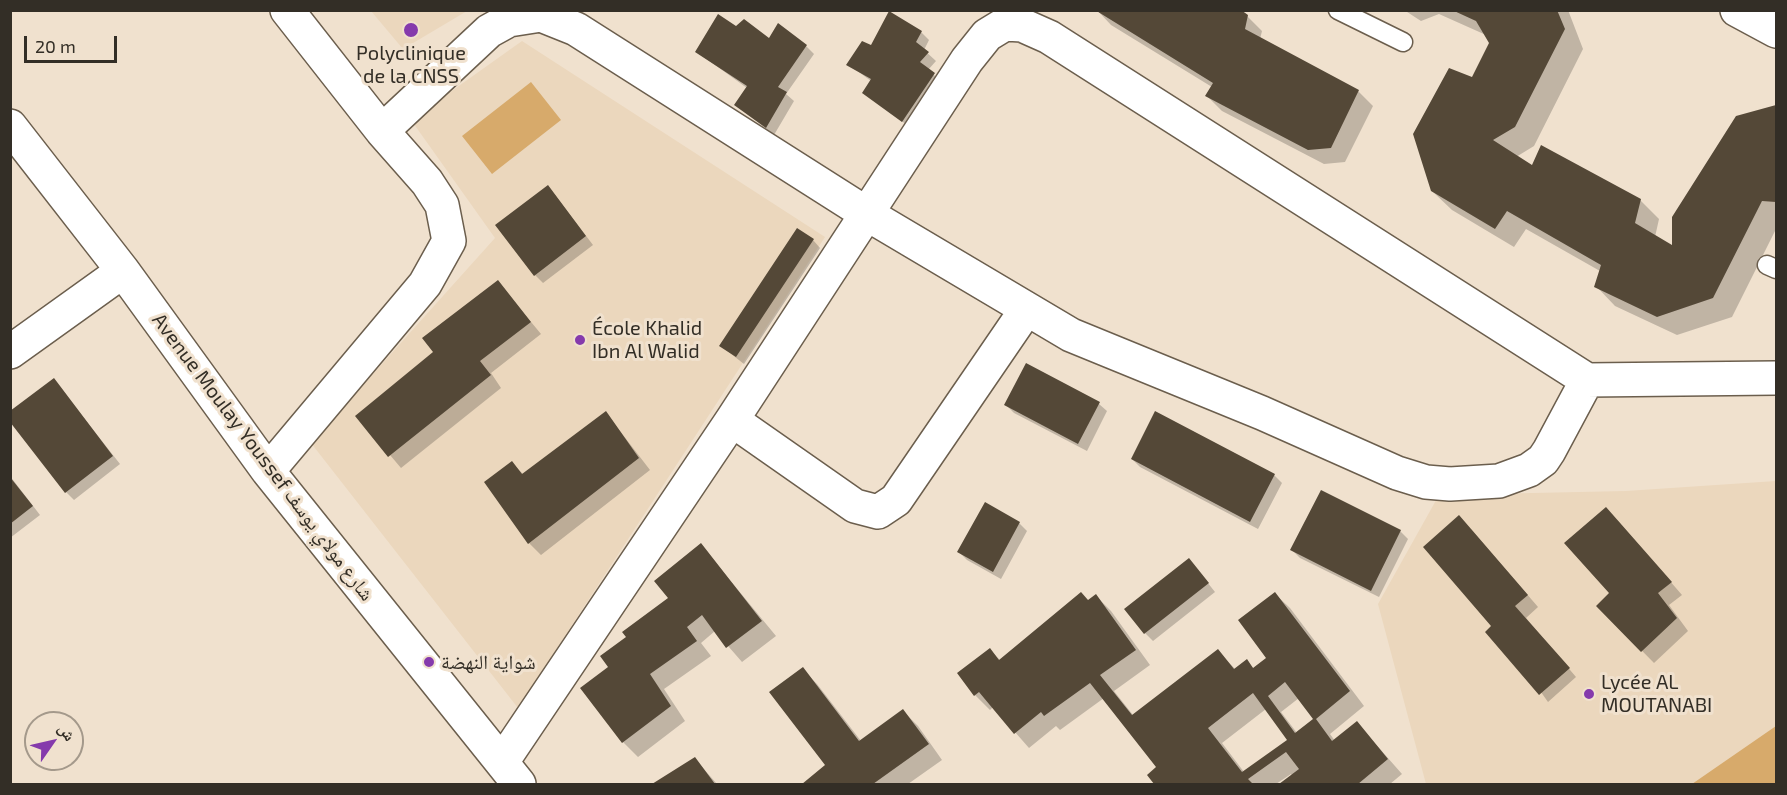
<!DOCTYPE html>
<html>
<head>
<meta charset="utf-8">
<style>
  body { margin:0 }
  #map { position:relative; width:1787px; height:795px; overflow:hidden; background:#f0e1ce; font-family:"Exo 2","Noto Naskh Arabic",sans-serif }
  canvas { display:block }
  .frame { position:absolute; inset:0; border:12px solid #332e26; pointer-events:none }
  .north { position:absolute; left:24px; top:711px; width:60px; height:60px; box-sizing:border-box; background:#f0e1ce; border:2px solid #a4998b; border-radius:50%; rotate:56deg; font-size:16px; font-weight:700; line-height:24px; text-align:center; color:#332e26 }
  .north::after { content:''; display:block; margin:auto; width:21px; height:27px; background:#853aac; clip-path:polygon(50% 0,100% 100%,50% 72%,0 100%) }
  .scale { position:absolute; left:24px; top:36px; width:93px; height:27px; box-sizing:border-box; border:3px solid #332e26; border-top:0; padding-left:8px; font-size:18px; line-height:21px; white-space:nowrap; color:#332e26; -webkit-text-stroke:4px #f0e1ce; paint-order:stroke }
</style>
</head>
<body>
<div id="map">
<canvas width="1787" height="795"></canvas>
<div class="frame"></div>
<div class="north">ش</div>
<div class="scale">20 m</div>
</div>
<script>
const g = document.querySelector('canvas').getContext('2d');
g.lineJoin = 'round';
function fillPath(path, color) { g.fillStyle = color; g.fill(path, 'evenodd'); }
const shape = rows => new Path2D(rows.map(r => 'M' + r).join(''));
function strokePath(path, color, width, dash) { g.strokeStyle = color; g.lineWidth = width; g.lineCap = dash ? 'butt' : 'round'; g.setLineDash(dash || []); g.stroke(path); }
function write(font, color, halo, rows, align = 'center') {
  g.font = font + ' "Exo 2","Noto Naskh Arabic",sans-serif'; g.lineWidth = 6; g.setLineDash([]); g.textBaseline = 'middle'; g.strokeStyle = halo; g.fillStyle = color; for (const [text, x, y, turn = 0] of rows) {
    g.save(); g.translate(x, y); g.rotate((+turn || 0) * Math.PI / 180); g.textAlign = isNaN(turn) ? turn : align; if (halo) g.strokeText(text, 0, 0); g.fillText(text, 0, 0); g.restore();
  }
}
fillPath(shape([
  [371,11,467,11,403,49],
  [522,41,825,237,518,708,311,443,495,238,411,120],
  [1776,481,1776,784,1426,784,1378,604,1439,495,1626,491]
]), '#ebd7bd');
fillPath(shape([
  [531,82,561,120,492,174,462,136],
  [1776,726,1776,784,1692,784]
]), '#d7aa6b');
fillPath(shape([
  [1097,10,1247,16,1262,31,1260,39,1358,91,1373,106,1345,162,1324,164,1222,111,1207,96,1212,87,1111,25],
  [1404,10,1568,10,1583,49,1534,146,1516,157,1532,167,1640,200,1659,219,1655,237,1674,248,1776,106,1776,229,1732,317,1677,335,1615,306,1596,286,1600,271,1526,229,1514,247,1452,210,1432,191,1473,79,1491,43,1486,35,1439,14,1421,21],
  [921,32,929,40,924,50,936,61,928,70,942,82,911,128,864,93,871,81,848,64,872,47],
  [769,41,806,46,814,54,786,94,794,101,774,135,736,105,747,88,697,52],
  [555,195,593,245,543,283,535,275],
  [813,240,820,248,744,364,721,346],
  [498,282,541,334,491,373,501,388,401,468,357,416,435,352],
  [1027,365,1099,404,1107,411,1087,451,1014,413,1006,405],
  [54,380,120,464,74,500,66,492],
  [606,413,650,470,541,555,529,543,486,483,512,463,524,475],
  [1132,459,1274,475,1282,483,1258,529,1140,467],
  [10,476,40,515,10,538],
  [1618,521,1682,595,1669,605,1688,631,1654,663,1598,606,1611,593],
  [1019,523,1027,531,1001,579,967,560,959,552],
  [1471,529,1538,607,1526,618,1576,677,1548,702,1494,626],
  [1400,531,1408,539,1379,597,1300,558,1292,550],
  [701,545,776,636,742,662,715,631,701,643,711,656,664,689,685,721,638,757,623,742,610,667,628,638,670,598],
  [1196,568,1215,592,1153,641,1145,633],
  [1275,594,1290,608,1364,706,1330,734,1335,741,1357,723,1402,774,1390,784,1281,784,1292,776,1291,774,1276,784,1156,784,1149,775,1159,768,1104,698,1060,730,1056,726,1029,748,993,707,990,710,975,695,990,650,1000,660,1096,596,1111,611,1150,665,1114,691,1133,715,1218,651,1236,670,1247,661,1254,669,1268,658],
  [1299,698,1315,719,1297,733,1281,712],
  [1266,709,1289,740,1244,772,1222,743],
  [802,669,817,684,861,741,903,711,918,726,942,760,908,784,804,784,827,766],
  [695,759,717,784,655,784]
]), '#0003');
fillPath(shape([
  [1095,10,1241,10,1248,15,1245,29,1359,90,1331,148,1308,150,1205,96,1213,83],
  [1452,10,1557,10,1565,29,1515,127,1493,140,1532,165,1541,145,1641,199,1635,223,1672,245,1672,217,1736,116,1776,105,1776,202,1762,201,1713,298,1657,317,1594,287,1601,265,1507,211,1495,229,1431,191,1413,134,1449,68,1472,77,1489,43,1476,21],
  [889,11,922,31,916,42,929,52,920,62,935,73,902,122,862,93,871,79,846,65,862,41,871,45],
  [718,14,736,26,744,19,769,38,778,23,807,45,778,87,787,92,766,128,734,105,747,86,695,52],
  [548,185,586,236,534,276,495,225],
  [797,228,814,239,736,357,719,346],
  [498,280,531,322,480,361,491,375,388,457,355,416,433,352,422,338],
  [1026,363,1100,402,1078,444,1004,405],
  [54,378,113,456,65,493,10,422,10,411],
  [606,411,639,458,528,544,484,482,512,461,522,474],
  [1155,411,1275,474,1250,522,1131,459],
  [10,477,33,506,10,524],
  [1321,490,1401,530,1371,591,1290,550],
  [985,502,1020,522,993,572,957,552],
  [1606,507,1672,582,1658,593,1677,618,1641,652,1596,606,1609,593,1564,543],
  [1459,515,1528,595,1515,606,1570,668,1539,695,1485,632,1491,626,1423,547],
  [701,543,762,621,726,648,702,615,687,627,697,641,650,674,671,706,622,743,580,688,608,667,600,656,626,637,622,632,668,598,654,581],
  [1189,558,1209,583,1144,634,1124,609],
  [1081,592,1088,600,1096,594,1136,650,1100,675,1132,715,1218,649,1234,669,1247,659,1253,668,1266,658,1238,620,1275,592,1350,691,1316,719,1332,741,1357,721,1388,759,1358,784,1279,784,1299,769,1286,752,1248,779,1253,784,1154,784,1147,775,1156,767,1090,683,1044,716,1041,712,1014,734,979,692,974,696,957,673,990,648,999,660],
  [1285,682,1313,719,1295,733,1268,696],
  [1253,693,1287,740,1242,772,1208,728],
  [803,667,859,741,903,709,929,744,873,784,802,784,825,765,769,692],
  [695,757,715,784,652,784]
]), '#544837');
const service = shape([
  [1338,10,1403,42],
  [1767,265,1776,269]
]);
const minor = shape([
  [10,126,123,271,268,471,519,784],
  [382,131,489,31,509,20,541,15,576,29,867,214,1071,335,1262,413,1397,473,1426,482,1450,484,1499,481,1529,470,1543,460,1549,451,1587,380],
  [10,352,123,271],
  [732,420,855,506,878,512,896,500,1026,310],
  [268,471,425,284,449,241,442,205,427,182,382,131,287,10],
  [502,762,732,420,967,60,987,35,1005,24,1022,25,1049,37,1587,380,1776,378]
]);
const secondary = shape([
  [1737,10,1776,31]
]);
strokePath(service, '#6b5e4d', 21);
strokePath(minor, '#6b5e4d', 36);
strokePath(secondary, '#6b5e4d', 36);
strokePath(service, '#fff', 18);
strokePath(minor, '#fff', 33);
strokePath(secondary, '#fff', 33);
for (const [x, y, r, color] of [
  [411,30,8,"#853aac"],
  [580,340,6,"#853aac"],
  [429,662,6,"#853aac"],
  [1589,694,6,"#853aac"]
]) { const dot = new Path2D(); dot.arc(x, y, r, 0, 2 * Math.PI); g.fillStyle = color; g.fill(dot); strokePath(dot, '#f0e1ce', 2); }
write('20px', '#332e26', '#f0e1ce', [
  ["Polyclinique",411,53,"center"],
  ["de la CNSS",411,76,"center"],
  ["École Khalid",592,328],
  ["Ibn Al Walid",592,351],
  ["شواية النهضة",441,662],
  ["Lycée AL",1601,682],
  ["MOUTANABI",1601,705]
], 'left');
write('20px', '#332e26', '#f0e1ce', [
  ["Avenue Moulay Youssef شارع مولاي يوسف",263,457,53]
]);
</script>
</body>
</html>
